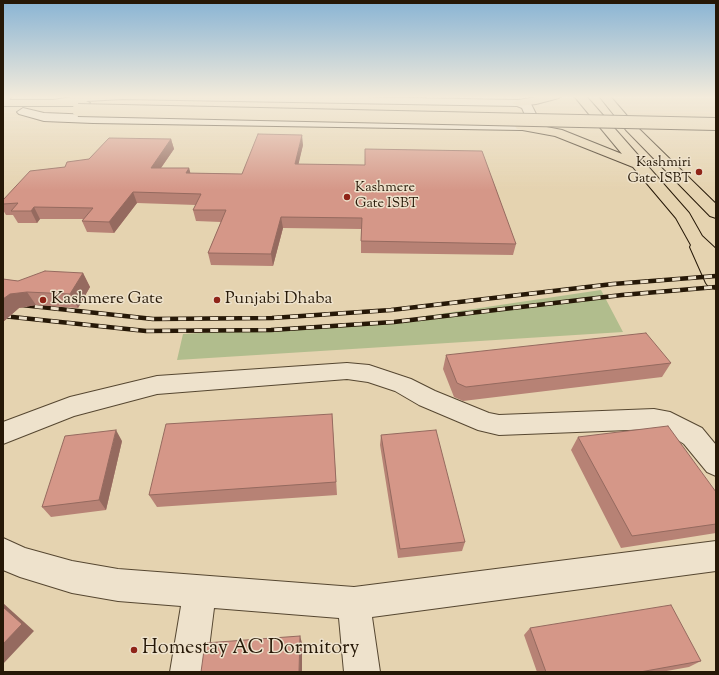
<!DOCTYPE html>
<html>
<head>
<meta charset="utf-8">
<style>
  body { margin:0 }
  #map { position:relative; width:719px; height:675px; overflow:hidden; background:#e5d3b0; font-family:"Sorts Mill Goudy",serif }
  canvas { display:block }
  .frame { position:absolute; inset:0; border:4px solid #261807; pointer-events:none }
</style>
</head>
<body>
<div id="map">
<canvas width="719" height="675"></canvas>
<div class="frame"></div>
</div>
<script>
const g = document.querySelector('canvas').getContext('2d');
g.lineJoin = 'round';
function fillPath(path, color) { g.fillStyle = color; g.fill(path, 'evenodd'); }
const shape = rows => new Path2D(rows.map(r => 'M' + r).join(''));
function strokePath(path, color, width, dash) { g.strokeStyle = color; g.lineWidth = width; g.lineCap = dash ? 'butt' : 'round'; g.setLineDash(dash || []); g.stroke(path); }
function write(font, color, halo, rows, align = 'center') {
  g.font = font + ' "Sorts Mill Goudy",serif'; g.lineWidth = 3; g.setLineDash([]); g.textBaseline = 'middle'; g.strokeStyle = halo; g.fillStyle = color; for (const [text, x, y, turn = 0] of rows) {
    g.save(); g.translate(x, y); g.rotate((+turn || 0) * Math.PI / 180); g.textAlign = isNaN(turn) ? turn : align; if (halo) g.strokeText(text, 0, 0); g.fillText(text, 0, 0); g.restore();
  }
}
fillPath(shape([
  [601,290,623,332,177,360,183,334,399,320]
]), '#b1bd8d');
const street = shape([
  [347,363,369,365,411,379,435,391,489,413,499,415,654,409,670,412,702,428,716,445,716,476,707,472,684,444,664,431,654,429,499,435,478,430,419,405,395,391,368,382,347,379,157,394,74,416,3,444,3,422,70,397,157,376,347,363],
  [3,538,25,548,72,561,118,569,354,587,716,541,716,571,372,617,380,672,344,672,339,618,214,608,206,672,170,672,181,606,118,601,72,593,20,577,3,570,3,538]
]);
const secondary = shape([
  [3,96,12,96,7,104,3,105,3,96],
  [78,96,304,96,518,100,531,104,541,124,537,129,521,130,93,123,44,121,19,114,17,112,23,108,44,113,93,115,528,122,522,108,517,106,123,99,86,101,53,106,47,103,53,100,78,96]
]);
const primary = shape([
  [3,100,84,100,90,103,84,106,3,106,3,100]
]);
const highway = shape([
  [543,96,561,96,559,98,536,104,518,106,512,103,518,100,543,96],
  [574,96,586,96,689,213,702,236,716,249,716,289,709,287,706,283,690,247,691,245,676,218,633,167,555,136,517,129,515,126,521,122,562,130,622,154,574,96],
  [599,96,610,96,634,124,716,204,716,218,710,216,626,130,599,96]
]);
strokePath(street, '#564731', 2);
strokePath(secondary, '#261807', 2);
strokePath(primary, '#261807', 2);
strokePath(highway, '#261807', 2);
fillPath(street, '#eee2cc');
fillPath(secondary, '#eee2cc');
fillPath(primary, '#e5d3b0');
fillPath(highway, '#e5d3b0');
const rail = shape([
  [3,303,153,319,272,318,391,310,613,284,716,276],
  [3,316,146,331,271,330,394,322,622,295,716,287]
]);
strokePath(rail, '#261807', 4.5);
strokePath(rail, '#eee2cc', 3, [8]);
const highwayBridge = shape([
  [78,110,716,124]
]);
strokePath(highwayBridge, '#261807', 14, []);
strokePath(highwayBridge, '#e5d3b0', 12);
fillPath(shape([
  [171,139,174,149,161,168,189,168,190,173,242,174,303,145,298,164,516,244,513,255,361,253,361,229,283,228,273,266,211,265,208,253,221,222,196,221,193,210,196,205,137,203,114,233,87,232,82,221,83,219,40,219,37,223,18,223,13,215,6,215,3,210,3,200,65,167,89,159],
  [83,273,90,287,78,308,36,305,19,308,3,322,3,279,18,281],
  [446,355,671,363,662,377,463,401,454,397,443,369],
  [332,414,337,495,157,507,149,495],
  [381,435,465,542,462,551,398,558,380,445],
  [578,437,716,492,716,533,621,548,571,450],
  [122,441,106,510,51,517,42,507],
  [530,628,701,661,689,667,661,672,537,672,524,635]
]), '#b78275');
fillPath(shape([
  [302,135,303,145,296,175,295,164],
  [171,139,174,149,154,178,151,168],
  [189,168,192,179,186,173],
  [133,192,137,203,114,233,109,222],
  [34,207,40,219,37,223,31,211],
  [281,217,283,228,273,266,271,254],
  [83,273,90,287,78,308,70,294],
  [27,292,36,305,19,308,3,322,3,299,10,294],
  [116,430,122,441,106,510,99,500],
  [3,603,34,631,3,664],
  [300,636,302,643,302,672,299,672]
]), '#956a5f');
const building = shape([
  [258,134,302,135,295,164,365,165,365,149,482,151,516,244,361,241,362,218,281,217,271,254,208,253,226,210,193,210,201,194,133,192,109,222,82,221,93,208,34,207,31,211,11,211,18,203,3,204,3,200,30,171,65,167,67,162,89,159,109,138,171,139,151,168,189,168,186,173,242,174,258,134],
  [45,271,83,273,70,294,27,292,10,294,3,299,3,279,18,281,45,271],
  [646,333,671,363,466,387,457,383,446,355,646,333],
  [332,414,336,482,149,495,166,424,332,414],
  [668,426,716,492,716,524,632,536,578,437,668,426],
  [116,430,99,500,42,507,65,436,116,430],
  [436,430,465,542,400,549,381,435,436,430],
  [671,605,701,661,640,672,546,672,530,628,671,605],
  [3,607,22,624,3,644,3,607],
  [300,636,299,672,201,672,205,643,300,636]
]);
fillPath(building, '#d59788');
strokePath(building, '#956a5f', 1);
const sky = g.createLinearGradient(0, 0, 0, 190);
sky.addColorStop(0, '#89b4d4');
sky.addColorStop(0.51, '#f3ebdb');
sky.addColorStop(1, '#f3ebdb00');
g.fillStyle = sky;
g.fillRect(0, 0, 719, 190);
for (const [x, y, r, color] of [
  [699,172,4,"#8f2418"],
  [347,197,4,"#8f2418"],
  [43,300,4,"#8f2418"],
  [217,300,4,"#8f2418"],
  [134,650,4,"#8f2418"]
]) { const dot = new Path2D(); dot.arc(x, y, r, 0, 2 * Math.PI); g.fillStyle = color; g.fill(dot); strokePath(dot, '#eee2cc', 1.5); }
write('14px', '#261807', '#eee2cc', [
  ["Kashmiri",691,164],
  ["Gate ISBT",691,180],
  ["Kashmere",355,189,"left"],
  ["Gate ISBT",355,205,"left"]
], 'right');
write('17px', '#261807', '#eee2cc', [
  ["Kashmere Gate",51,300],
  ["Punjabi Dhaba",225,300]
], 'left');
write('20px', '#261807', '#eee2cc', [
  ["Homestay AC Dormitory",142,650]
], 'left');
</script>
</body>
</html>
